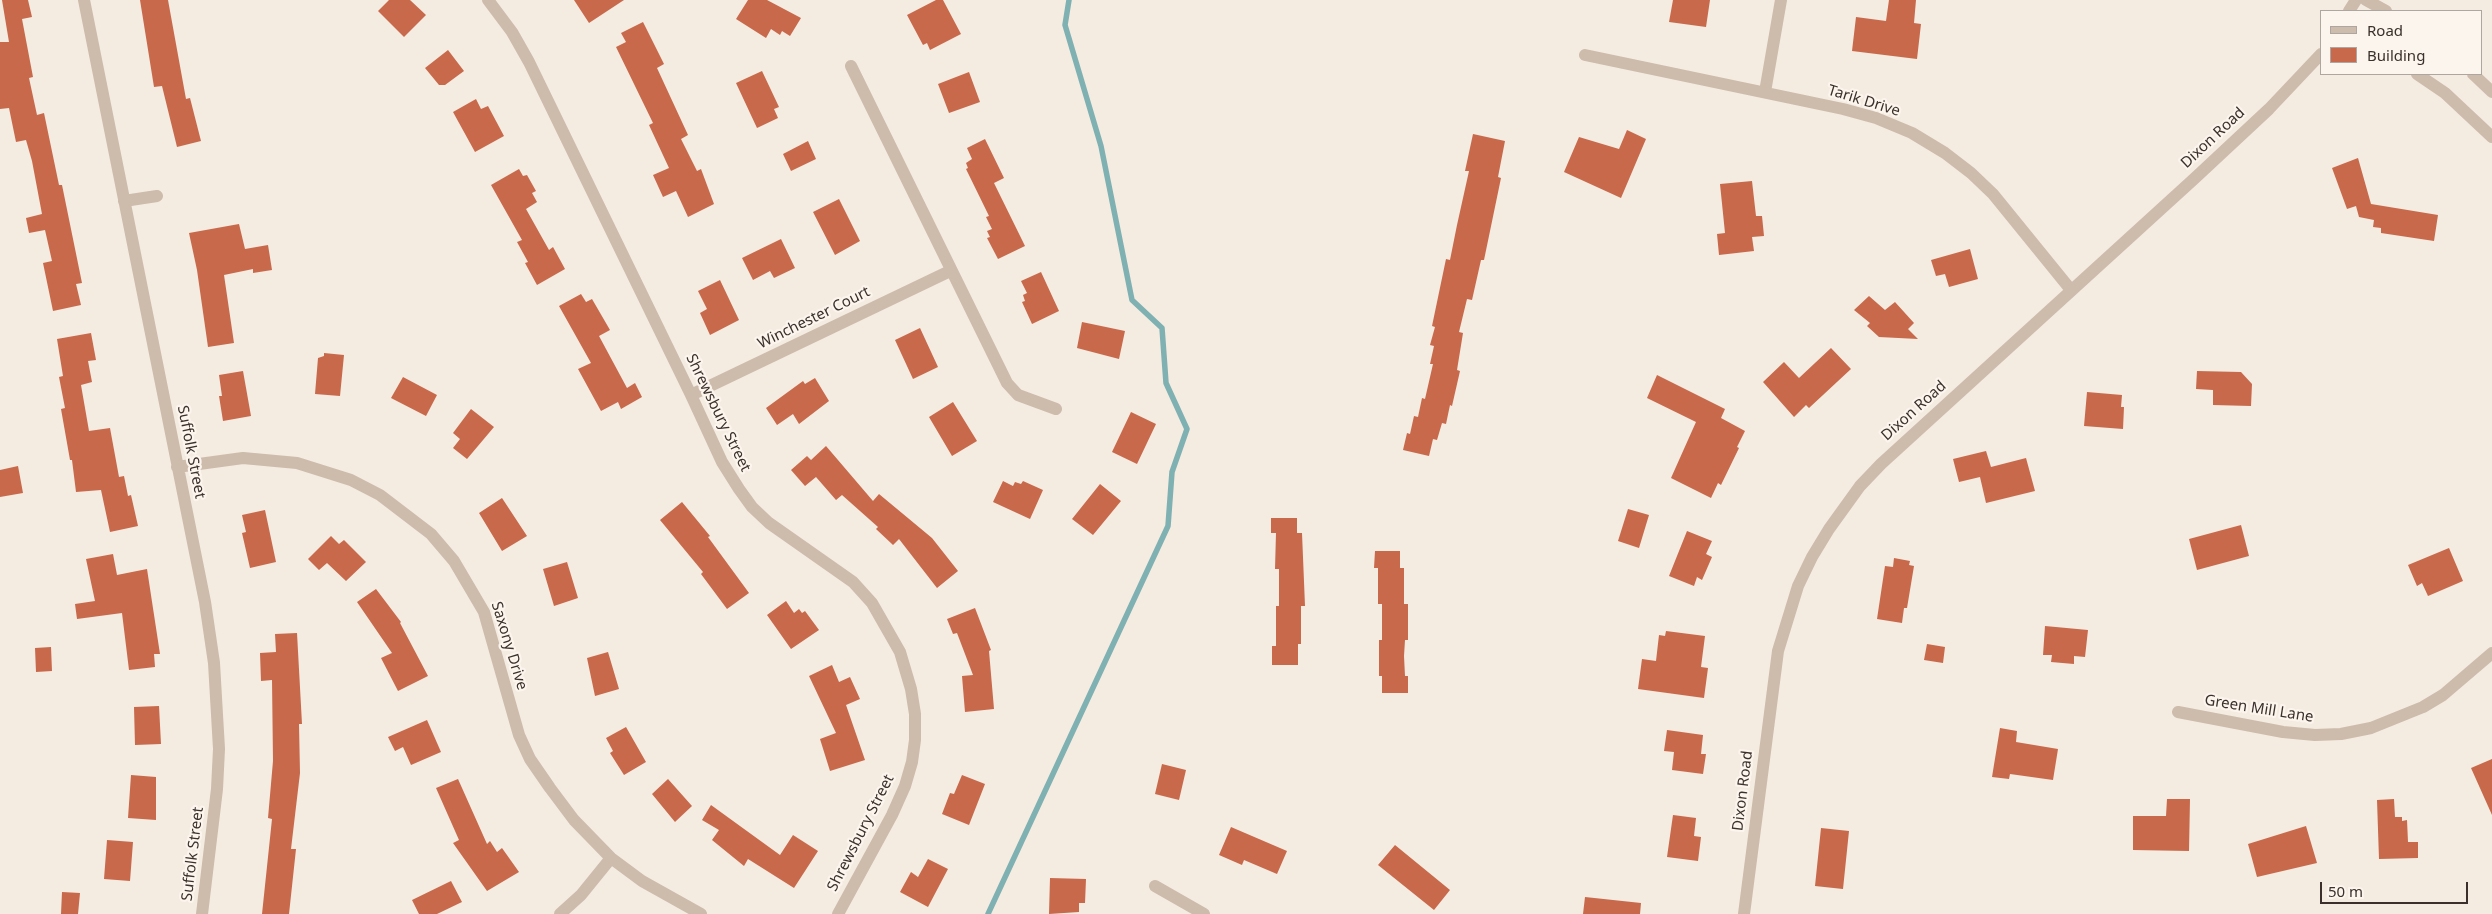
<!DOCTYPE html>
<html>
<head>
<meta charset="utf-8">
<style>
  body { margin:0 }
  #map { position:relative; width:2492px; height:914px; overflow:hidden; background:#f4ebe1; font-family:"Noto Sans",sans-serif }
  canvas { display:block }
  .legend { position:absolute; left:2320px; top:10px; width:162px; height:65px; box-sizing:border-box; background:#fbf5ee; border:1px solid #aea6a0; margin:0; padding:6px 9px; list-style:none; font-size:15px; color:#3b302b }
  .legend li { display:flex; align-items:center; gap:10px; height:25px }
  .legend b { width:25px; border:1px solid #aea6a0 }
  .scale { position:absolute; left:2320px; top:882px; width:148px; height:22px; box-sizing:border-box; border:2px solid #3b302b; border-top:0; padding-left:6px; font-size:15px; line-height:18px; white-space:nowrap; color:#3b302b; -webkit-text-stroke:4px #fbf5ee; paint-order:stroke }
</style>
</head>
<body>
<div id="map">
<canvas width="2492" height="914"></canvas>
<ul class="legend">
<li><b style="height:6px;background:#cdbbac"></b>Road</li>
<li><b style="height:14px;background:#c8694b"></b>Building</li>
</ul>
<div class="scale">50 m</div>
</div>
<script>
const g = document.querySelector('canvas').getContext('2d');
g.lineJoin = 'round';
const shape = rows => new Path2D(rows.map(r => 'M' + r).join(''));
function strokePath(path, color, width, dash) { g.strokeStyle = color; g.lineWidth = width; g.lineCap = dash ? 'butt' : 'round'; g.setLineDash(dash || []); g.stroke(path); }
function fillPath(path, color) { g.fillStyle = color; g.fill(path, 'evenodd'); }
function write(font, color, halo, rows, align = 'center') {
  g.font = font + ' "Noto Sans",sans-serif'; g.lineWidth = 4.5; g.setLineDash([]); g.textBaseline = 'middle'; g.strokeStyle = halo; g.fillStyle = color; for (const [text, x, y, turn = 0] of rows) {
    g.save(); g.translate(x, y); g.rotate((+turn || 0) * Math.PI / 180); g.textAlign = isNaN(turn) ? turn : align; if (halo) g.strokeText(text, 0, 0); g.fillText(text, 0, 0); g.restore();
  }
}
strokePath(shape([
  [988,914,1168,526,1172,472,1187,429,1166,383,1162,328,1132,300,1101,146,1065,25,1069,0]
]), '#7fb0b2', 5.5);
fillPath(shape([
  [2,0,28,0,32,17,22,19,33,77,29,78,37,115,44,113,59,185,62,185,82,283,76,284,81,305,53,311,43,263,52,261,45,230,29,233,26,218,42,214,32,161,26,140,16,142,9,108,0,109,0,42,9,42],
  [140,0,168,0,186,99,190,98,201,141,177,147,162,86,154,87],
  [389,0,410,0,426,15,404,37,378,11],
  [574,0,624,0,589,23],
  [748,0,767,0,801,18,790,36,782,31,780,35,771,29,766,38,736,19],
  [936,0,943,0,961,34,930,50,927,43,923,45,907,15],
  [1673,0,1710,0,1706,27,1669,22],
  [1889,0,1916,0,1914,23,1921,24,1917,59,1852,51,1856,17,1886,21],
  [643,22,664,64,657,68,688,135,681,139,697,171,701,169,714,204,688,217,676,191,663,197,653,175,669,168,649,125,653,123,616,47,626,42,621,33],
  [448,50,464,71,445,85,439,85,425,68],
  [762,71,779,107,774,109,778,118,757,128,736,83],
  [969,72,980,102,949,113,938,84],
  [476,99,481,109,488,106,504,136,475,152,453,112],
  [1627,130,1646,139,1621,198,1564,172,1579,137,1619,149],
  [1473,134,1505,141,1498,177,1501,178,1484,260,1481,260,1472,300,1467,299,1459,332,1463,333,1457,370,1460,371,1452,406,1450,405,1446,424,1442,423,1437,440,1433,439,1429,456,1403,450,1407,433,1410,434,1414,416,1418,417,1422,398,1425,399,1433,364,1430,364,1434,346,1430,345,1435,327,1432,326,1446,259,1450,260,1457,225,1469,171,1465,171],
  [985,139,1004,178,994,183,1025,246,998,259,987,238,990,237,987,231,992,229,986,217,989,216,966,169,968,168,966,163,972,159,967,148],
  [808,141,816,159,791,171,783,154],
  [2358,158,2371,204,2438,215,2434,241,2381,233,2381,228,2373,227,2374,220,2359,217,2356,206,2347,209,2332,168],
  [519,169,523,176,527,175,536,191,532,193,537,202,526,209,549,250,553,247,565,269,537,285,525,263,528,262,517,242,522,240,491,185],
  [1752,181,1756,216,1762,216,1764,236,1752,237,1754,251,1719,255,1717,234,1725,233,1720,184],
  [839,199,860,241,835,255,813,212],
  [239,224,245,249,268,245,272,270,253,273,253,269,224,275,234,343,208,347,197,270,189,233],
  [781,239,795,268,774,278,770,271,753,280,742,258],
  [1970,249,1978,279,1949,287,1945,274,1936,276,1931,260],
  [1041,272,1059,311,1032,324,1022,302,1025,301,1023,295,1027,293,1021,281],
  [720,280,739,320,710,335,700,313,707,309,698,291],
  [581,294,586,302,592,299,610,330,599,336,627,388,635,383,642,397,621,409,618,402,601,411,578,369,591,363,559,306],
  [1869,296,1885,310,1895,302,1914,323,1908,329,1918,339,1879,337,1867,326,1870,323,1854,310],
  [1082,322,1125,331,1119,359,1077,348],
  [920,328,938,367,913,379,895,340],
  [91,333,96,360,88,361,92,382,81,385,89,431,110,428,119,477,124,476,128,496,131,495,138,526,110,532,101,490,76,492,72,460,70,460,61,409,65,408,59,377,63,376,57,339],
  [1831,348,1851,369,1809,408,1806,405,1794,417,1763,382,1784,362,1799,378],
  [324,353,344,355,340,396,315,394,318,358,324,356],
  [243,371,251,416,223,421,219,396,222,396,219,375],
  [2197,371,2241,372,2252,384,2251,406,2213,405,2213,390,2196,389],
  [1657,375,1725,409,1721,418,1745,431,1737,447,1739,448,1721,485,1718,483,1711,498,1671,478,1696,422,1647,398],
  [403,377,437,395,426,416,391,398],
  [815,378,829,401,799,424,793,414,777,425,766,408,803,381,805,384],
  [2087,392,2122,395,2121,407,2124,407,2123,429,2084,426],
  [953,402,977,441,952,456,929,417],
  [471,409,494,427,467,459,453,448,460,439,453,433],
  [1131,412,1156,424,1137,464,1112,452],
  [826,446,873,501,879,494,932,538,958,571,937,588,899,539,893,545,876,529,878,527,842,495,836,500,816,477,805,486,791,470,807,456,811,460],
  [1986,451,1991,467,2026,458,2035,491,1986,503,1980,477,1959,482,1953,459],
  [18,466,23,493,0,497,0,470],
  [1003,481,1013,486,1015,482,1021,484,1023,481,1043,490,1030,519,993,502],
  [1100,484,1121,501,1093,535,1072,519],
  [502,498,527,536,502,551,479,513],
  [682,502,710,536,708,537,749,593,727,609,701,574,703,572,660,520],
  [1628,509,1649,515,1639,548,1618,541],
  [265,510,276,562,250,568,242,533,246,532,242,515],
  [1271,518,1297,518,1297,533,1302,533,1305,606,1301,606,1301,644,1298,644,1298,665,1272,665,1272,646,1276,646,1276,606,1279,606,1279,569,1275,569,1276,533,1271,533],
  [2241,525,2249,556,2197,570,2189,539],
  [1687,531,1712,541,1706,554,1712,557,1702,580,1697,577,1694,586,1669,576],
  [331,536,339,544,344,540,366,562,346,581,327,563,319,570,308,559],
  [2449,548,2463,581,2428,596,2422,583,2417,586,2408,565],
  [1375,551,1400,551,1400,568,1404,568,1404,604,1408,604,1408,640,1405,640,1404,656,1405,676,1408,676,1408,693,1382,693,1382,676,1379,676,1379,640,1382,640,1382,604,1378,604,1378,568,1374,568],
  [113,554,117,575,147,569,160,654,154,654,155,667,129,670,122,613,77,619,75,604,95,601,86,559],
  [1894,558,1910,561,1909,565,1914,566,1907,608,1904,608,1902,623,1877,619,1885,566,1893,567],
  [567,562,578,598,554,606,543,569],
  [376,589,401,622,400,623,428,676,398,691,381,658,392,653,357,602],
  [786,601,794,613,799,609,802,613,805,611,819,630,791,649,767,615],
  [975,608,991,650,989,651,994,709,965,712,962,676,973,675,957,633,953,634,947,619],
  [2045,626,2088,630,2085,657,2074,656,2074,664,2051,662,2052,655,2043,655],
  [1666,631,1705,636,1701,667,1708,668,1704,698,1638,689,1642,659,1656,661,1659,635,1665,636],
  [297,633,302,724,299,724,300,773,291,849,296,849,289,914,262,914,272,819,268,818,273,761,272,680,261,681,260,653,276,652,275,634],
  [1927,644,1945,647,1943,663,1924,660],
  [51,647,52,671,36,672,35,648],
  [608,652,619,689,595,696,587,658],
  [832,665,839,682,850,677,860,699,846,705,865,760,830,771,820,739,836,733,809,676],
  [159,706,161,744,135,745,134,707],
  [427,720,441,752,411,765,403,747,395,751,388,737],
  [626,727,646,762,624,775,610,753,613,751,606,738],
  [2000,728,2017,731,2016,742,2058,749,2053,780,2010,774,2009,779,1992,777],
  [1667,730,1703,735,1701,754,1706,754,1703,774,1672,770,1674,752,1664,751],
  [2492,759,2492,815,2471,768],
  [1162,764,1186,770,1179,800,1155,794],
  [131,775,156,777,156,820,128,818],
  [962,775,985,784,969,825,942,814,950,793,954,794],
  [458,779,487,844,490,841,497,852,502,848,519,872,487,891,453,843,459,840,436,788],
  [668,779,692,806,675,822,652,794],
  [2167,799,2190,799,2189,851,2133,850,2133,816,2166,816],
  [2394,799,2395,817,2402,817,2402,821,2407,820,2408,842,2418,842,2418,858,2379,859,2377,800],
  [711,805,780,855,793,835,818,851,794,888,748,859,744,866,712,840,719,830,702,820],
  [1673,815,1696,818,1694,836,1701,837,1698,861,1667,857],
  [2306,826,2317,863,2257,877,2248,844],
  [1231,827,1287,851,1277,874,1244,860,1242,865,1219,855],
  [1821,828,1849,831,1843,889,1815,886],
  [107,840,133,842,130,881,104,879],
  [1395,845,1450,890,1434,910,1378,865],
  [928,859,948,869,928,907,900,892,911,872,918,877],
  [1050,878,1086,879,1085,903,1079,903,1079,912,1049,914],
  [451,881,462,902,437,914,419,914,412,900],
  [62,892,80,893,78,914,61,914],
  [1585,897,1641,903,1640,914,1583,914]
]), '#c8694b');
strokePath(shape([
  [84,0,205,602,214,663,219,749,217,789,202,914],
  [488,0,512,32,529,62,691,395,722,462,739,489,752,507,769,523,853,582,872,603,900,652,911,689,915,714,915,740,912,762,905,786,892,815,838,914],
  [2366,0,2386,11],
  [2349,11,2356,0],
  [1585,55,1843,109,1876,118,1912,133,1945,153,1971,173,1993,194,2071,290],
  [851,66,1007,383,1018,395,1056,409],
  [2417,74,2445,93,2492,137],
  [2473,74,2492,92],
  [1765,92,1781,0],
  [124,201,157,196],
  [691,395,950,271],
  [177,467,243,458,297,463,351,480,380,495,431,534,454,561,484,612,519,735,530,759,550,788,574,820,611,858,642,881,701,914],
  [2178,712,2283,732,2315,735,2341,734,2371,728,2423,707,2443,695,2492,653],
  [1155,886,1204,914],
  [560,914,581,895,611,858],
  [1744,914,1778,651,1798,586,1812,557,1829,529,1860,486,1881,464,2195,178,2269,109,2321,54]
]), '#cdbbac', 12);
write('15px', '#3b302b', '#fbf5ee', [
  ["Tarik Drive",1864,101,17],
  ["Dixon Road",2213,138,-43],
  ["Winchester Court",814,318,-26],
  ["Dixon Road",1914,411,-42],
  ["Shrewsbury Street",718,413,64],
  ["Suffolk Street",191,452,79],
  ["Saxony Drive",509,646,73],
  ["Green Mill Lane",2259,709,9],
  ["Dixon Road",1743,791,-83],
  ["Shrewsbury Street",861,833,-63],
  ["Suffolk Street",193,854,-83]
]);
</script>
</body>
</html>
